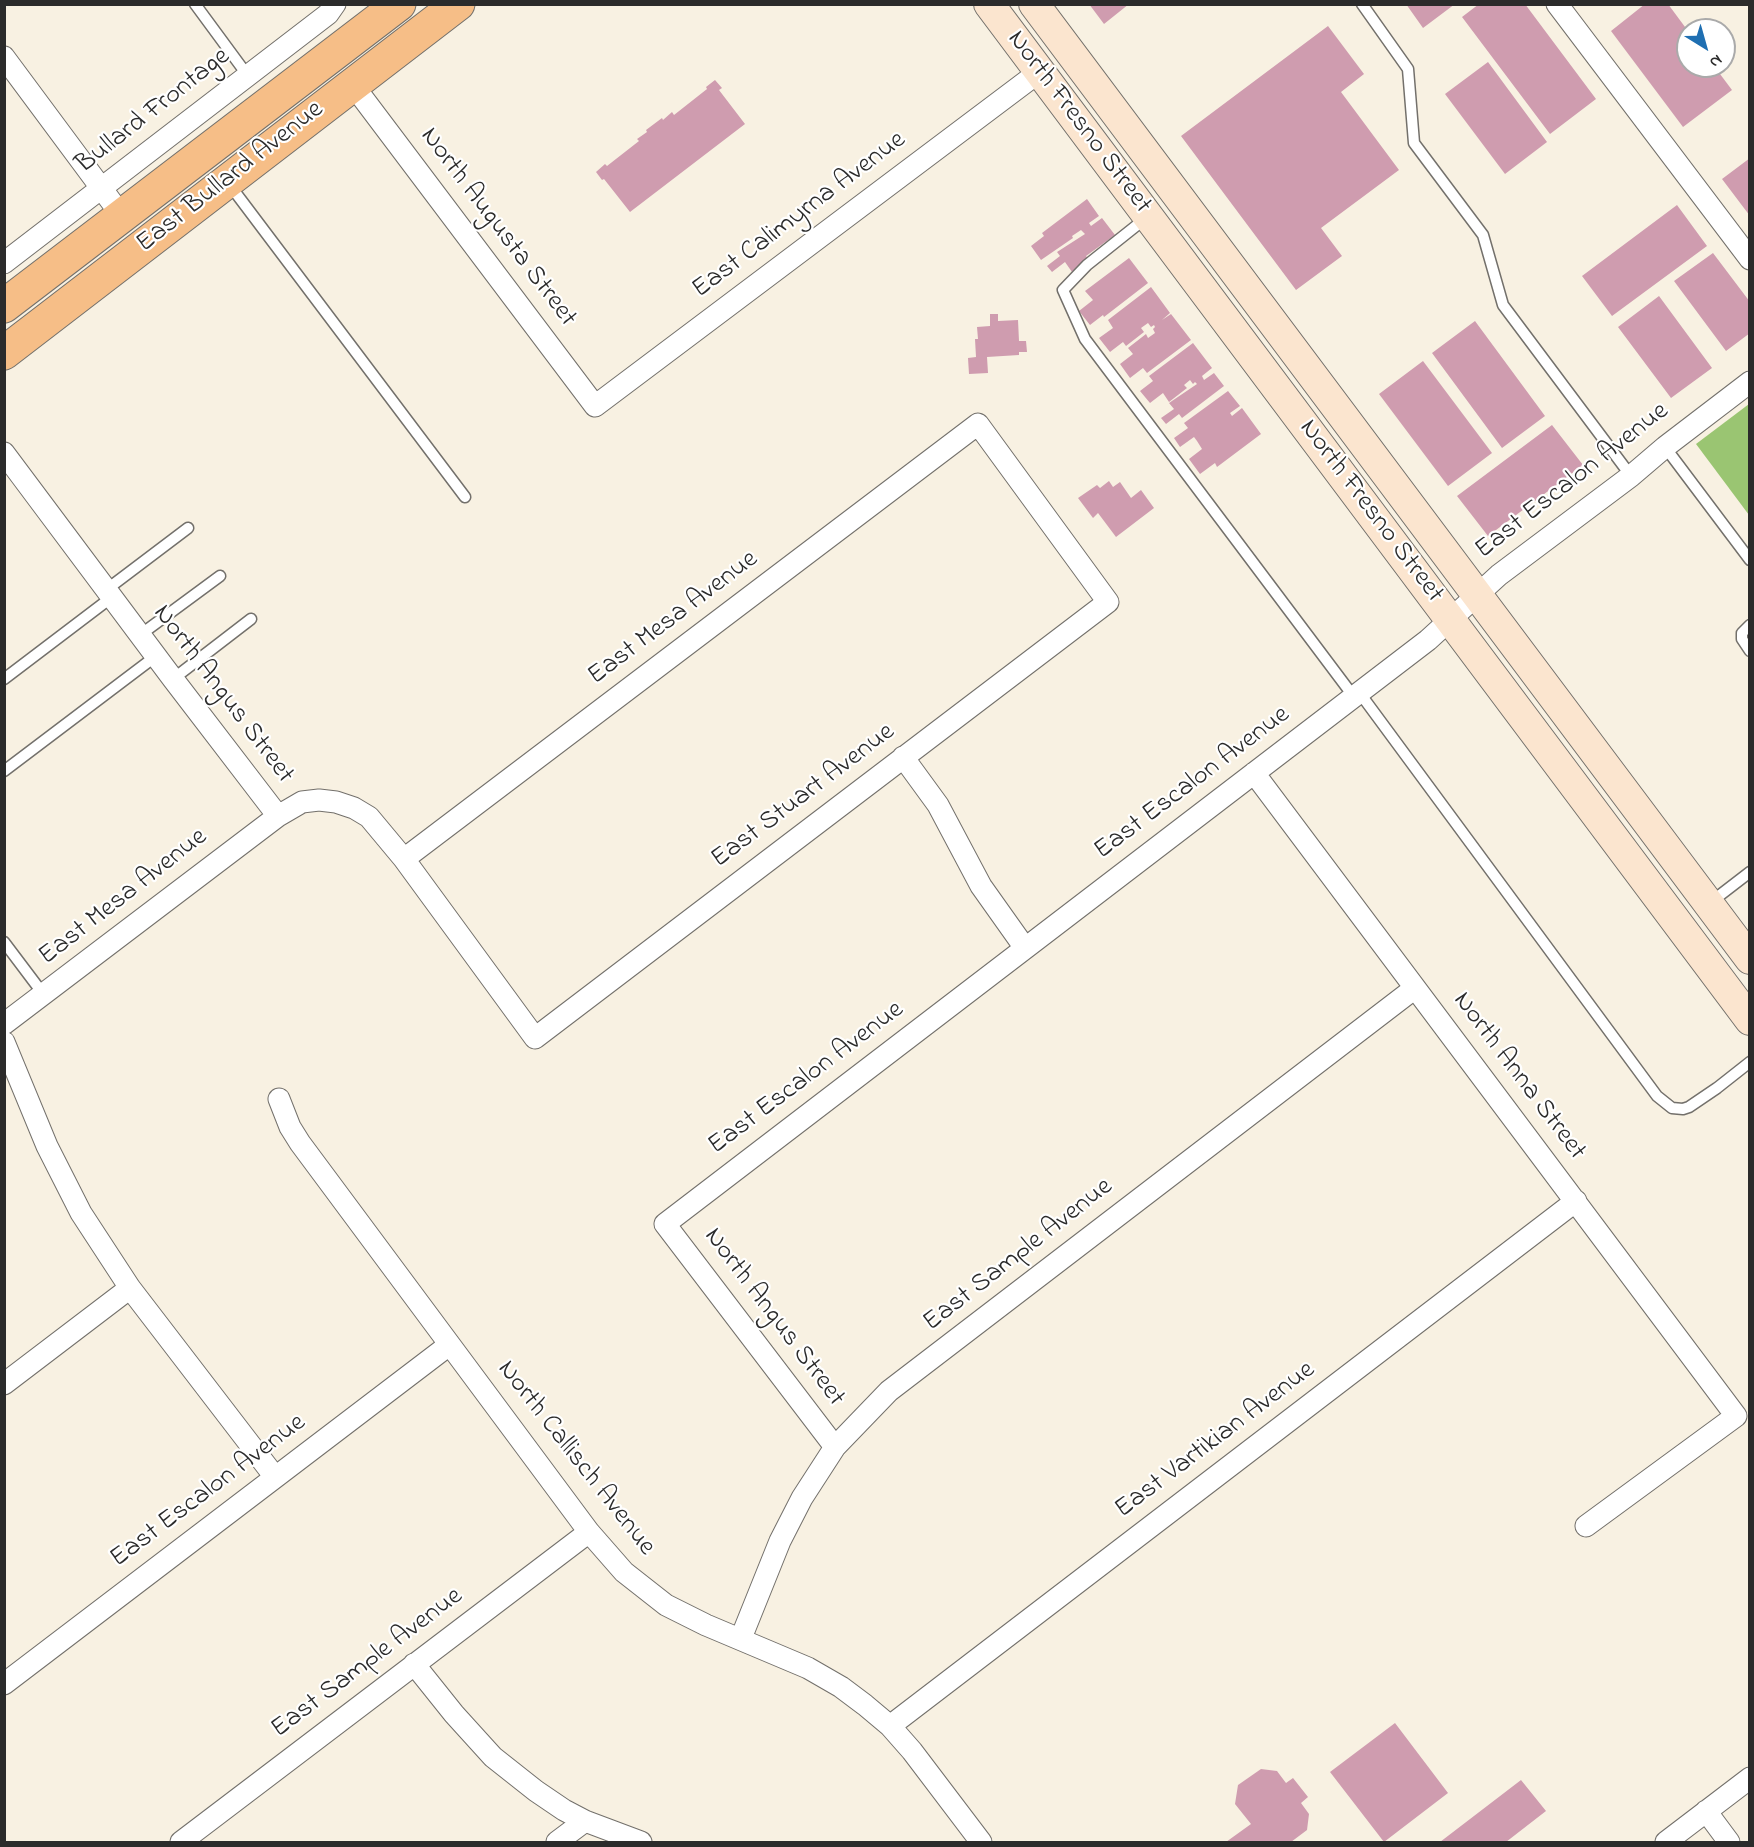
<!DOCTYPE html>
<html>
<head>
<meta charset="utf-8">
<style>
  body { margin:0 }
  #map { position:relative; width:1754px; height:1847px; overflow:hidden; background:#f8f1e2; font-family:"Indie Flower",sans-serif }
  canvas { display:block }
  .frame { position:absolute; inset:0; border:6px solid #2b2b2b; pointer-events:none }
  .north { position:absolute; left:1676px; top:18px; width:60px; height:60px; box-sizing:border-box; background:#fff; border:2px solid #aaa; border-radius:50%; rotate:143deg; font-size:16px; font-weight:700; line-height:24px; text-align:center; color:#2b2b2b }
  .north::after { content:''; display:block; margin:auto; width:21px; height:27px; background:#1f6fb2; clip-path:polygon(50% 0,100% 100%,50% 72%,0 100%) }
</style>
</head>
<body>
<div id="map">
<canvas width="1754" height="1847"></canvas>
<div class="frame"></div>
<div class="north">N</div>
</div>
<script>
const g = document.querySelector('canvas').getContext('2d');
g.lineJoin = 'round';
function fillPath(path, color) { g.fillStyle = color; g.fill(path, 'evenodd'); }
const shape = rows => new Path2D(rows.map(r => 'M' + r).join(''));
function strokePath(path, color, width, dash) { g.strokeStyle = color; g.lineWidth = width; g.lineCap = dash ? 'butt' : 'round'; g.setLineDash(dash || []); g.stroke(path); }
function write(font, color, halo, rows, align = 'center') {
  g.font = font + ' "Indie Flower",sans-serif'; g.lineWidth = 4.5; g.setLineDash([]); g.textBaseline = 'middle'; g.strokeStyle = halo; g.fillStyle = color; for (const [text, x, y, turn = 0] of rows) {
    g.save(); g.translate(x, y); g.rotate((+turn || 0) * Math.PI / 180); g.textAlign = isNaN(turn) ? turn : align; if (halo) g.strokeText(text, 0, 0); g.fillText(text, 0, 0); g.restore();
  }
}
fillPath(shape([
  [1749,404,1749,515,1696,444]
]), '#9ac572');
fillPath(shape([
  [1089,4,1129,4,1104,24],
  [1406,4,1455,4,1423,28],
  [1479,4,1525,4,1596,99,1550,134,1462,17],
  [1645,4,1668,4,1688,31,1688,66,1714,66,1732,90,1683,127,1611,31],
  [1328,26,1364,74,1341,92,1399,170,1321,228,1342,256,1296,290,1181,136],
  [1488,62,1547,142,1505,174,1445,94],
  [715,80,722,88,719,90,745,124,630,212,604,179,602,180,596,172,605,164,607,166,639,141,637,139,647,132,646,130,662,118,663,120,672,112,674,115,707,89,706,87],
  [1750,158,1750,216,1722,179],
  [1087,199,1099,216,1089,223,1091,226,1102,218,1115,235,1086,256,1089,260,1072,272,1065,262,1052,272,1047,266,1060,256,1057,252,1085,234,1081,230,1072,236,1073,238,1041,260,1031,246,1044,236,1042,233],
  [1677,205,1707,246,1612,316,1582,276],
  [1713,253,1750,302,1750,333,1726,351,1674,281],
  [1129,258,1148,283,1104,317,1103,315,1090,325,1079,311,1093,300,1085,291],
  [1151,287,1170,313,1162,320,1171,314,1191,340,1147,373,1143,368,1130,378,1120,364,1133,354,1128,348,1146,334,1148,338,1155,333,1153,329,1155,327,1154,325,1151,327,1148,323,1141,328,1144,332,1126,346,1123,342,1110,352,1099,338,1113,328,1108,320],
  [1659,296,1712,368,1671,398,1618,327],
  [990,314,998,314,998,321,1018,320,1019,341,1026,341,1027,352,1019,352,1019,355,987,357,988,373,969,374,968,358,976,357,975,339,978,339,977,327,990,326],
  [1475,321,1545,416,1502,448,1432,353],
  [1193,343,1212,368,1202,376,1204,380,1214,373,1224,386,1182,418,1179,414,1166,424,1161,418,1174,409,1169,403,1197,384,1195,382,1193,384,1190,380,1184,385,1187,388,1169,402,1163,393,1150,403,1140,391,1153,381,1149,376],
  [1423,361,1492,453,1448,486,1379,394],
  [1228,391,1240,406,1230,413,1232,416,1242,408,1261,434,1217,467,1215,463,1200,474,1189,459,1202,449,1197,441,1194,437,1180,447,1174,438,1188,428,1184,423],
  [1552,425,1583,465,1488,536,1457,496],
  [1109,481,1113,487,1120,482,1131,498,1141,490,1154,508,1116,537,1098,513,1093,518,1078,498,1097,485,1100,488],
  [1395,1723,1448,1793,1384,1842,1330,1772],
  [1261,1769,1277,1771,1286,1783,1293,1778,1308,1797,1301,1803,1309,1814,1307,1830,1291,1842,1226,1842,1251,1824,1235,1804,1238,1785],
  [1521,1780,1546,1811,1506,1842,1440,1842]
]), '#cf9caf');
const service = shape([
  [195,4,248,76],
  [1362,4,1408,69,1414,143,1483,235,1503,305,1631,476],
  [229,184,465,497],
  [1146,218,1087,265,1063,290,1085,339,1354,697],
  [1665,447,1750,560],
  [106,590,188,528],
  [1750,625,1742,633,1742,639,1750,651],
  [140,635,220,576],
  [4,679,112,597],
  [173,679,251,619],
  [1359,692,1657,1096,1672,1108,1683,1109,1689,1107,1717,1088,1750,1062],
  [4,771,156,656],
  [1711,902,1750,872],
  [4,942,44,995]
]);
const minor = shape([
  [1557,4,1750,259],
  [4,57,122,216],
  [353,85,595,406,1039,72],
  [4,263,328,14,335,4],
  [4,453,173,679,278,816,302,802,319,800,336,802,354,808,369,817,404,859,535,1038,1108,602,978,424,404,859],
  [903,757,938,805,981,886,1025,948],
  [1254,773,1736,1416,1586,1526],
  [4,1024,278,816],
  [4,1042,47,1146,81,1213,130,1288,275,1477],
  [279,1099,290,1127,300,1143,589,1532,624,1572,666,1605,706,1625,808,1668,841,1687,865,1705,890,1726,912,1751,981,1842],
  [4,1384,130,1288],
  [835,1447,665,1224,1428,640,1499,575,1631,476,1665,447,1750,382],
  [741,1638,780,1541,802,1498,835,1447,889,1391,1415,988],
  [414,1664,454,1714,493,1757,536,1791,564,1810,585,1821,641,1842],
  [4,1684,449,1345],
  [890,1726,1576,1201],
  [1706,1811,1729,1842],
  [181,1842,589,1532],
  [557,1842,585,1821],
  [1666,1842,1750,1778]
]);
const secondary = shape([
  [989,4,1750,1020],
  [1034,4,1750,959]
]);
const primary = shape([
  [4,306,399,4],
  [4,353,458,4]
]);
strokePath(service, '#73706b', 13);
strokePath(minor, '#73706b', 23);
strokePath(secondary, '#73706b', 32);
strokePath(primary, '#73706b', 35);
strokePath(service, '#fff', 10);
strokePath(minor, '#fff', 21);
strokePath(secondary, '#fbe5cf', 30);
strokePath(primary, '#f6be87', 33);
write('27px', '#2b2b2b', '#fff', [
  ["Bullard Frontage",154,112,-38],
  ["North Fresno Street",1078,123,53],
  ["East Bullard Avenue",231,178,-38],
  ["East Calimyrna Avenue",800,216,-37],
  ["North Augusta Street",497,228,53],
  ["East Escalon Avenue",1573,482,-38],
  ["North Fresno Street",1370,512,53],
  ["East Mesa Avenue",674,619,-37],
  ["North Angus Street",222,695,53],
  ["East Escalon Avenue",1193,784,-37],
  ["East Stuart Avenue",804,797,-37],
  ["East Mesa Avenue",124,898,-38],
  ["North Anna Street",1518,1077,53],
  ["East Escalon Avenue",807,1079,-37],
  ["East Sample Avenue",1019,1256,-38],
  ["North Angus Street",773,1318,53],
  ["East Vartikian Avenue",1216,1441,-37],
  ["North Callisch Avenue",575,1459,52],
  ["East Escalon Avenue",209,1492,-37],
  ["East Sample Avenue",368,1664,-37]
]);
</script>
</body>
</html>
